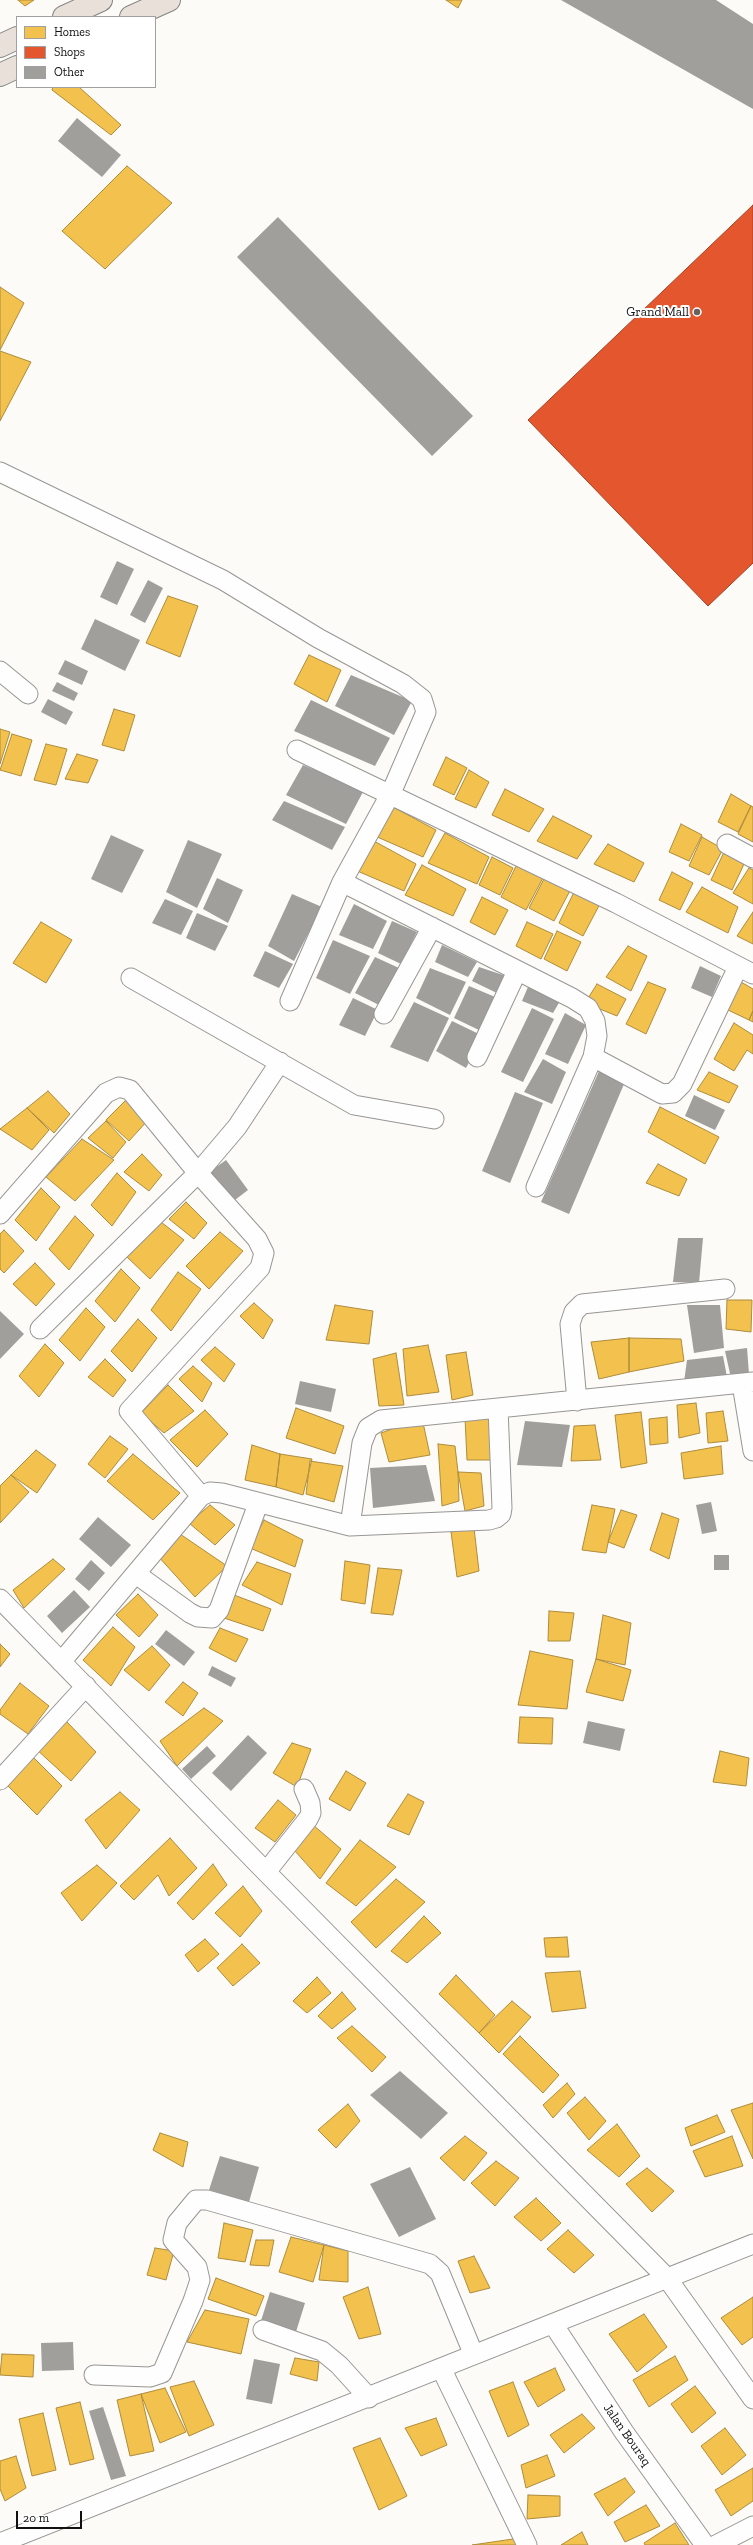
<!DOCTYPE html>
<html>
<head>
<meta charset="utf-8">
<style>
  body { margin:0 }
  #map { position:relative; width:753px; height:2545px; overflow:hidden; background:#fcfbf7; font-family:"Zilla Slab",serif }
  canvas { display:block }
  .legend { position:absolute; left:16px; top:16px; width:140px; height:72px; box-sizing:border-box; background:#fff; border:1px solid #a0a0a0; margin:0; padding:5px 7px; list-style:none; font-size:12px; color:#111 }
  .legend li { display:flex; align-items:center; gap:8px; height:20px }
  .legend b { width:20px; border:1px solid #a0a0a0 }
  .scale { position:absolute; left:16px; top:2511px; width:66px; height:18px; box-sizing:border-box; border:2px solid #111; border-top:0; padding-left:5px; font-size:12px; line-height:14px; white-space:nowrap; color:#111; -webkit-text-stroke:3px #fff; paint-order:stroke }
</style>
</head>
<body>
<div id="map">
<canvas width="753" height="2545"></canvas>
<ul class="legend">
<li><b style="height:11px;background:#f2c14e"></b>Homes</li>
<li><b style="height:11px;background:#e4572e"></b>Shops</li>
<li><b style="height:11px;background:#a09f9c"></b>Other</li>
</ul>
<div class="scale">20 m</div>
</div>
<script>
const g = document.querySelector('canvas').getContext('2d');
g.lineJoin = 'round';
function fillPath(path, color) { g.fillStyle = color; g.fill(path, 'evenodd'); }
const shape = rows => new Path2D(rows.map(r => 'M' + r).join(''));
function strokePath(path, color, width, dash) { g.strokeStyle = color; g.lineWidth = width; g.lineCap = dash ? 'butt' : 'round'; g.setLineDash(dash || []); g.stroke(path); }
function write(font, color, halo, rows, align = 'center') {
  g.font = font + ' "Zilla Slab",serif'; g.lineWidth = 4; g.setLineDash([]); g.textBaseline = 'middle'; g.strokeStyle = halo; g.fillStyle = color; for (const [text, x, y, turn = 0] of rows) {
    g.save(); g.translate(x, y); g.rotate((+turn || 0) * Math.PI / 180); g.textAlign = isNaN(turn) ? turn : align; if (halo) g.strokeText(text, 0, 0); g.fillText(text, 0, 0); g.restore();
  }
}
const homes = shape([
  [18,0,34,0,25,6,18,0],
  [446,0,462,0,458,8,446,0],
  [53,87,79,87,121,125,111,135,52,90,53,87],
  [127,166,172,203,105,269,62,231,127,166],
  [0,287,24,303,0,350,0,287],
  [0,351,31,362,0,421,0,351],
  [168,596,198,606,180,657,146,643,168,596],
  [309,655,341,670,327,702,294,684,309,655],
  [114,709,135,715,124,751,102,745,114,709],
  [0,729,10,732,0,764,0,729],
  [12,734,32,740,21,776,0,770,12,734],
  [46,744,67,749,56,785,34,780,46,744],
  [77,754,98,760,88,783,65,779,77,754],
  [446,757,467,768,454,795,433,785,446,757],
  [469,770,489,782,476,808,455,799,469,770],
  [505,789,544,809,529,832,492,815,505,789],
  [731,794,751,806,738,832,718,822,731,794],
  [391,806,436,830,423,857,375,836,391,806],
  [751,806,753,807,753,842,738,834,751,806],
  [553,816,592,836,577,859,537,841,553,816],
  [681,824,702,835,689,861,669,852,681,824],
  [445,833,489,857,477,884,428,863,445,833],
  [702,837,723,849,709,875,689,866,702,837],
  [372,840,416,864,404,891,355,870,372,840],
  [608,844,644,863,634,882,594,864,608,844],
  [724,852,744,864,732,890,711,880,724,852],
  [492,857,513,868,500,895,479,885,492,857],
  [518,862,545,874,526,910,501,897,518,862],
  [422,865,466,889,453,916,405,895,422,865],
  [749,868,753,870,753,904,733,893,749,868],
  [672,872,693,883,680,910,659,900,672,872],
  [547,873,573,885,554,921,529,908,547,873],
  [702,887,738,907,728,933,686,912,702,887],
  [576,888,602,900,583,936,559,923,576,888],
  [482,897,508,910,495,935,470,922,482,897],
  [753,912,753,944,737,936,753,912],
  [41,922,72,940,46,983,13,963,41,922],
  [527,922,553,934,541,959,516,946,527,922],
  [557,931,581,942,567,971,544,959,557,931],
  [628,946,647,956,631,991,606,977,628,946],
  [648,982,666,989,646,1034,626,1024,648,982],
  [741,982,753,989,753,1011,749,1020,728,1010,741,982],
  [597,984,626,999,617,1016,585,1003,597,984],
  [753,1011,753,1022,749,1020,753,1011],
  [734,1023,753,1035,753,1054,747,1050,734,1071,714,1059,734,1023],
  [709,1072,738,1086,729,1103,697,1090,709,1072],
  [48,1091,70,1114,54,1133,27,1108,48,1091],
  [128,1098,148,1120,129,1141,106,1120,128,1098],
  [660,1107,719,1137,705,1164,648,1132,660,1107],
  [27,1108,49,1130,32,1150,0,1129,27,1108],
  [106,1121,126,1142,113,1158,88,1138,106,1121],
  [82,1139,114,1160,75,1201,46,1177,82,1139],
  [142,1154,162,1175,149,1191,124,1172,142,1154],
  [658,1164,687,1179,679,1196,646,1183,658,1164],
  [117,1173,136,1192,112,1226,91,1205,117,1173],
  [41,1188,60,1207,36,1241,15,1220,41,1188],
  [186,1202,207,1223,194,1239,169,1219,186,1202],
  [75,1216,94,1235,69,1270,49,1249,75,1216],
  [161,1222,184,1240,150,1279,126,1256,161,1222],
  [4,1230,24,1251,4,1273,0,1269,0,1234,4,1230],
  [220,1232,243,1251,209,1289,186,1266,220,1232],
  [35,1263,55,1284,36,1306,13,1284,35,1263],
  [121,1269,140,1288,115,1322,95,1301,121,1269],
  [178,1272,201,1289,171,1331,151,1310,178,1272],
  [727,1300,752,1300,751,1332,726,1329,727,1300],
  [254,1303,273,1320,263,1339,240,1316,254,1303],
  [335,1305,373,1311,369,1344,326,1340,335,1305],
  [86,1308,105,1327,80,1361,59,1340,86,1308],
  [138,1319,157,1338,132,1372,111,1351,138,1319],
  [629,1338,629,1372,599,1379,591,1342,629,1338],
  [629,1338,681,1339,684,1361,629,1372,629,1338],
  [45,1344,64,1363,39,1397,19,1376,45,1344],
  [428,1345,439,1392,407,1396,403,1349,428,1345],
  [215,1347,235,1364,224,1382,201,1360,215,1347],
  [466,1352,473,1395,452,1400,446,1355,466,1352],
  [396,1353,404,1405,379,1406,373,1359,396,1353],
  [105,1359,126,1380,113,1397,88,1377,105,1359],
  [193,1366,212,1383,202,1402,179,1379,193,1366],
  [168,1385,194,1411,164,1433,141,1413,168,1385],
  [696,1403,700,1433,679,1438,677,1405,696,1403],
  [296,1408,344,1426,335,1454,286,1438,296,1408],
  [205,1410,228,1434,197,1467,170,1440,205,1410],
  [723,1411,728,1441,708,1443,706,1413,723,1411],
  [641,1412,647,1463,621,1468,615,1415,641,1412],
  [491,1416,493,1460,467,1460,465,1418,491,1416],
  [667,1417,668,1443,650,1445,649,1419,667,1417],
  [422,1418,430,1455,389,1462,381,1433,422,1418],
  [595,1425,601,1460,571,1461,574,1426,595,1425],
  [110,1436,128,1449,105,1478,88,1464,110,1436],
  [438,1444,455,1446,458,1472,459,1501,442,1506,438,1444],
  [252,1445,280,1454,276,1487,245,1480,252,1445],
  [721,1446,723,1474,684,1479,681,1453,721,1446],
  [36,1450,56,1465,37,1493,11,1475,36,1450],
  [133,1454,180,1493,153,1520,107,1481,133,1454],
  [280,1454,312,1459,303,1495,276,1487,280,1454],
  [310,1461,343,1466,334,1502,306,1494,310,1461],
  [458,1472,481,1473,484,1506,465,1511,458,1472],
  [11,1475,29,1492,0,1523,0,1486,11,1475],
  [210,1505,235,1525,215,1545,189,1523,210,1505],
  [592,1505,615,1509,606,1553,582,1550,592,1505],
  [621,1510,637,1515,624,1548,608,1542,621,1510],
  [662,1513,679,1519,669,1559,650,1550,662,1513],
  [264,1520,303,1540,295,1567,250,1548,264,1520],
  [474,1528,479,1571,457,1577,451,1532,474,1528],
  [180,1534,227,1566,195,1597,157,1555,180,1534],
  [53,1559,65,1569,24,1608,13,1590,53,1559],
  [345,1561,370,1565,365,1604,341,1600,345,1561],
  [257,1562,291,1574,282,1605,242,1585,257,1562],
  [378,1568,402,1570,393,1615,371,1613,378,1568],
  [138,1594,158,1615,139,1637,116,1615,138,1594],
  [234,1595,271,1609,263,1631,221,1617,234,1595],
  [549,1611,574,1613,570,1641,548,1641,549,1611],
  [603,1615,631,1623,625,1665,596,1659,603,1615],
  [113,1627,135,1647,111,1686,83,1660,113,1627],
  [220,1628,248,1639,236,1662,209,1648,220,1628],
  [0,1644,10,1654,0,1667,0,1644],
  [152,1646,170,1665,149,1691,124,1670,152,1646],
  [530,1651,573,1660,567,1709,518,1705,530,1651],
  [596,1659,631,1670,623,1701,586,1692,596,1659],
  [183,1682,198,1693,183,1716,165,1702,183,1682],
  [20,1683,49,1706,28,1734,0,1714,0,1710,20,1683],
  [204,1708,223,1721,177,1766,160,1741,204,1708],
  [520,1717,553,1718,552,1744,518,1743,520,1717],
  [66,1721,96,1752,71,1781,35,1748,66,1721],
  [292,1743,311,1749,297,1787,273,1773,292,1743],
  [720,1751,749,1758,746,1786,713,1782,720,1751],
  [31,1755,62,1786,37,1815,3,1781,31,1755],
  [346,1771,366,1783,350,1811,329,1799,346,1771],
  [120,1792,140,1810,106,1849,85,1820,120,1792],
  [408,1794,424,1802,409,1835,387,1826,408,1794],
  [278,1800,296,1815,275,1842,255,1828,278,1800],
  [312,1824,341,1849,320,1879,295,1851,312,1824],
  [170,1838,197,1868,169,1896,158,1875,134,1900,120,1886,170,1838],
  [360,1840,396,1867,356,1906,326,1883,360,1840],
  [213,1864,227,1885,193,1920,177,1903,213,1864],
  [97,1865,117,1883,82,1921,61,1893,97,1865],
  [396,1879,425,1902,376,1948,351,1922,396,1879],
  [243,1886,262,1911,240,1937,215,1913,243,1886],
  [424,1916,441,1933,407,1963,391,1951,424,1916],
  [567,1937,569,1957,546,1957,544,1938,567,1937],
  [205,1939,219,1954,198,1972,185,1955,205,1939],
  [242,1944,260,1963,233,1986,217,1968,242,1944],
  [580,1971,586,2008,552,2012,545,1973,580,1971],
  [456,1975,495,2015,479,2033,439,1994,456,1975],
  [317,1977,331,1993,307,2013,293,2001,317,1977],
  [342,1992,356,2009,332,2029,318,2016,342,1992],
  [512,2001,531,2017,499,2053,479,2033,512,2001],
  [352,2026,386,2057,372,2072,337,2038,352,2026],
  [520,2036,559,2075,543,2093,503,2054,520,2036],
  [567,2083,575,2094,553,2118,543,2105,567,2083],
  [585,2097,606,2121,589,2140,567,2113,585,2097],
  [753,2103,753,2159,731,2110,753,2103],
  [348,2104,360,2121,336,2148,318,2130,348,2104],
  [717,2115,725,2132,691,2146,685,2128,717,2115],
  [617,2124,640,2156,619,2177,587,2150,617,2124],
  [160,2133,188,2142,183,2167,153,2150,160,2133],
  [465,2136,487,2153,464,2181,440,2158,465,2136],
  [732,2136,743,2166,705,2177,693,2151,732,2136],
  [496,2161,519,2178,495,2206,471,2183,496,2161],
  [647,2168,674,2191,652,2212,626,2184,647,2168],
  [536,2198,561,2223,541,2241,514,2217,536,2198],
  [224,2223,253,2230,245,2262,218,2258,224,2223],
  [568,2230,594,2255,574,2273,547,2249,568,2230],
  [291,2237,324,2245,313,2282,279,2272,291,2237],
  [256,2240,274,2240,269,2266,250,2265,256,2240],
  [324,2245,348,2251,348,2282,319,2280,324,2245],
  [155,2248,174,2251,166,2280,147,2275,155,2248],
  [474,2256,490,2288,470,2293,458,2261,474,2256],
  [216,2278,264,2296,256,2316,208,2299,216,2278],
  [368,2287,381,2334,359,2339,343,2297,368,2287],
  [753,2297,753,2337,742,2345,721,2318,753,2297],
  [205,2310,249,2319,241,2354,187,2342,205,2310],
  [644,2314,667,2347,637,2372,609,2334,644,2314],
  [2,2354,34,2355,33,2377,0,2375,2,2354],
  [675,2356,688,2380,649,2407,633,2380,675,2356],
  [295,2358,319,2362,317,2381,290,2374,295,2358],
  [555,2368,565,2390,538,2407,524,2382,555,2368],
  [194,2381,214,2425,189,2436,170,2387,194,2381],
  [513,2382,529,2425,508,2437,489,2391,513,2382],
  [695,2386,716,2413,692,2433,671,2404,695,2386],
  [165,2388,186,2432,160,2443,141,2394,165,2388],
  [141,2394,154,2451,130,2456,117,2400,141,2394],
  [80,2402,94,2459,70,2465,56,2408,80,2402],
  [43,2413,56,2470,32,2476,19,2419,43,2413],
  [582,2414,595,2428,564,2453,550,2435,582,2414],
  [436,2418,447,2445,421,2456,405,2428,436,2418],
  [725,2428,746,2455,722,2475,701,2446,725,2428],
  [380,2438,407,2496,379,2510,353,2448,380,2438],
  [547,2455,555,2476,526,2488,521,2465,547,2455],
  [16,2456,26,2488,5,2501,0,2489,0,2461,16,2456],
  [753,2468,753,2501,731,2516,715,2490,753,2468],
  [625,2478,635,2492,608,2516,594,2494,625,2478],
  [528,2495,560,2496,560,2516,527,2519,528,2495],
  [646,2505,660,2526,625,2542,614,2522,646,2505],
  [675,2523,689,2545,645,2545,644,2543,675,2523],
  [582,2532,588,2545,561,2545,582,2532],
  [520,2538,521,2545,472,2545,520,2538]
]);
fillPath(homes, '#f2c14e');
strokePath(homes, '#ae8c3c', 1);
const shops = shape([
  [753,205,753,563,708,606,528,420,753,205]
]);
fillPath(shops, '#e4572e');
strokePath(shops, '#a54225', 1);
fillPath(shape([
  [561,0,716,0,753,24,753,109],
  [77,118,121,155,102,177,58,141],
  [278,217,473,416,432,456,237,257],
  [117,561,134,569,117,605,100,597],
  [148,580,163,588,145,623,130,615],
  [95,619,140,640,125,671,81,649],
  [65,660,88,671,82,685,58,674],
  [351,675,412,701,394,735,335,706],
  [57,682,78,693,74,701,52,691],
  [48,699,73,712,66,725,41,712],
  [311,700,390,738,375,766,294,731],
  [303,765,364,790,346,824,286,795],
  [284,801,345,827,332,850,272,820],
  [111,835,144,850,122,893,91,879],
  [188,840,222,854,197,908,166,892],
  [217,878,243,890,228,923,203,909],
  [292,894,322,907,294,961,268,946],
  [165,899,193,911,181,935,152,923],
  [354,904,387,921,373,949,339,935],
  [197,913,228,926,215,951,186,938],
  [392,921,417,932,401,964,378,953],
  [333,940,370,956,350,994,316,978],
  [442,945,477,962,468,977,435,962],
  [265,951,293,964,279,988,253,976],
  [375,957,399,968,381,1006,355,993],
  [700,966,721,976,712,997,691,988],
  [479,967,509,977,501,995,472,981],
  [430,968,466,982,450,1015,416,998],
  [469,986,500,999,483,1032,454,1018],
  [528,987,560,1001,553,1013,522,1001],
  [353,998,378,1010,365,1036,339,1025],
  [414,1002,449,1018,428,1062,390,1047],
  [532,1008,554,1019,523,1082,501,1072],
  [565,1013,586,1025,568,1064,545,1054],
  [452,1021,483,1036,466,1068,436,1051],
  [543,1059,566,1072,552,1104,524,1092],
  [600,1069,624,1084,569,1214,541,1202],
  [515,1092,543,1103,510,1183,482,1171],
  [694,1095,725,1110,715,1130,685,1116],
  [226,1160,248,1190,231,1203,208,1173],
  [678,1238,703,1238,699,1283,673,1282],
  [687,1305,720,1305,724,1348,694,1353],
  [0,1311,24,1334,0,1359],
  [747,1348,749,1374,731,1378,725,1351],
  [723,1356,727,1377,684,1382,687,1360],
  [300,1381,336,1389,331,1412,295,1404],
  [525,1421,570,1425,562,1467,517,1465],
  [426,1465,435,1501,373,1508,370,1468],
  [711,1502,717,1531,702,1534,696,1505],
  [98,1517,131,1545,111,1567,79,1539],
  [714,1555,729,1555,729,1570,714,1570],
  [91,1560,105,1573,89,1591,75,1579],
  [74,1590,90,1607,62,1633,47,1616],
  [166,1630,195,1652,184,1666,155,1644],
  [212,1666,236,1678,231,1687,208,1675],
  [588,1721,625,1729,620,1751,583,1743],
  [248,1735,267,1753,231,1791,212,1773],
  [207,1746,216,1756,191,1779,182,1769],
  [400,2071,448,2113,421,2139,370,2095],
  [220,2156,259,2167,249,2202,209,2190],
  [410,2167,436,2219,399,2237,370,2184],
  [270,2292,305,2303,295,2335,260,2324],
  [73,2342,74,2370,42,2371,41,2343],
  [254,2359,280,2364,272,2404,246,2399],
  [103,2407,126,2476,111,2480,89,2411]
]), '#a09f9c');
const street = shape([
  [0,472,223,580,318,638,403,684,422,699,426,712,391,793,342,882,572,998,588,1008,595,1021,597,1036,593,1057,536,1187],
  [0,671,28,694],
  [297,750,616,903,753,974],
  [727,844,753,858],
  [131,978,354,1105,434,1119],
  [290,1001,342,882],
  [384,1014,432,927],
  [477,1057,517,971],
  [593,1057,662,1094,673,1093,682,1084,738,967],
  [0,1214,106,1093,119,1087,130,1090,198,1173,257,1239,264,1253,260,1268,129,1411,201,1496],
  [40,1329,198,1173,237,1127,280,1062],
  [742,1384,753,1451],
  [577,1401,570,1324,574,1312,582,1304,725,1289],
  [350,1526,489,1520,496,1518,501,1514,502,1508,498,1408],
  [136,1574,190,1613,198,1617,212,1618,219,1610,258,1504],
  [0,1599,266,1872,667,2278,753,2399],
  [61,1662,201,1496,210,1492,222,1493,350,1526,362,1443,368,1428,381,1420,753,1382],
  [0,1780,86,1686],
  [266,1872,308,1819,311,1813,310,1803,304,1789],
  [553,2324,624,2432,705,2545],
  [263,2330,322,2351,339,2365,369,2398],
  [441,2368,527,2545],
  [94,2375,150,2377,162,2373,193,2301,200,2280,197,2267,173,2240,177,2223,196,2200,207,2200,430,2264,440,2273,473,2353],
  [0,2543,753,2244],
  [716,2545,753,2526]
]);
const highway = shape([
  [64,17,101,0],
  [131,17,169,0],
  [0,46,17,38],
  [0,75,17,67]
]);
strokePath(street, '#979695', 21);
strokePath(highway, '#848482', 24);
strokePath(street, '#fffefe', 19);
strokePath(highway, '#e8e0d9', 22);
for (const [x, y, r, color] of [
  [697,312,4,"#636362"]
]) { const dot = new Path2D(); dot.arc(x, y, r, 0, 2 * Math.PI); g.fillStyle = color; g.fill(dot); strokePath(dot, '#fff', 1.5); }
write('13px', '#111', '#fff', [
  ["Grand Mall",689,312]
], 'right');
write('13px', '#111', '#fff', [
  ["Jalan Bouraq",627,2435,55]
]);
</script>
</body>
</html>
